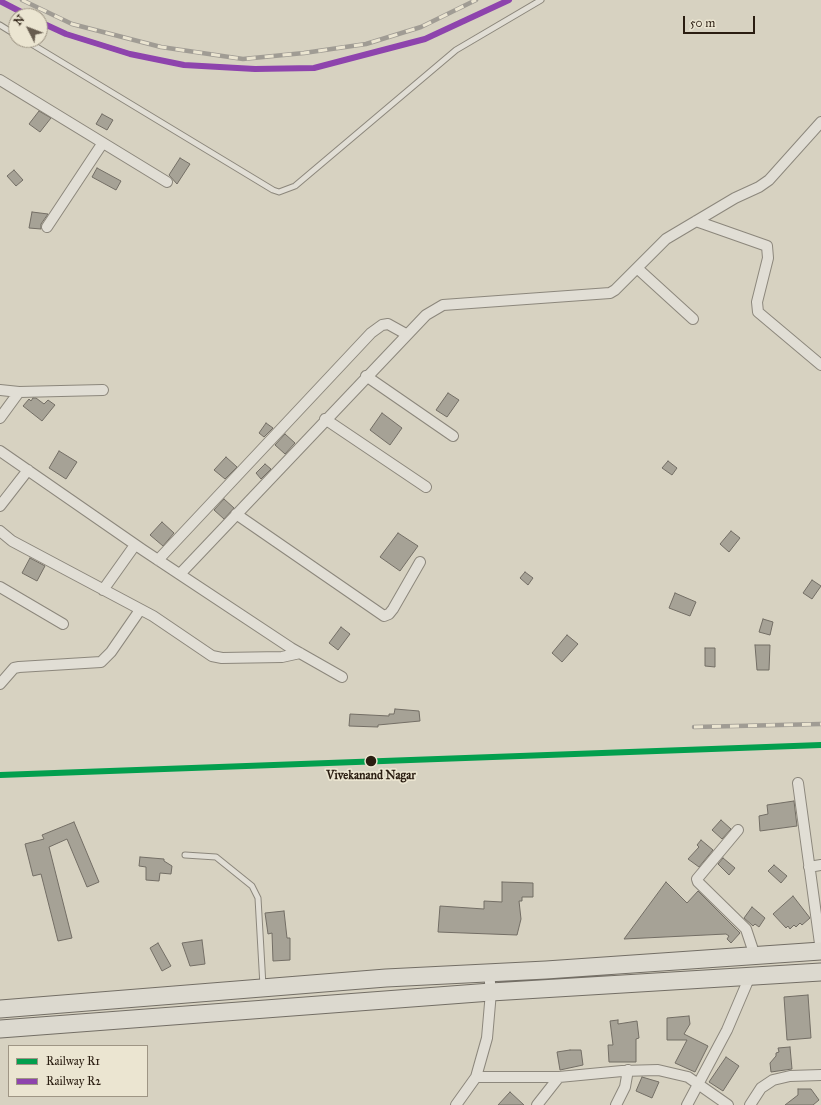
<!DOCTYPE html>
<html>
<head>
<meta charset="utf-8">
<style>
  body { margin:0 }
  #map { position:relative; width:821px; height:1105px; overflow:hidden; background:#d7d2c1; font-family:"IM FELL Great Primer",serif }
  canvas { display:block }
  .legend { position:absolute; left:8px; top:1045px; width:140px; height:52px; box-sizing:border-box; background:#ebe5d1; border:1px solid #9e9584; margin:0; padding:5px 7px; list-style:none; font-size:12px; color:#2a1d11 }
  .legend li { display:flex; align-items:center; gap:8px; height:20px }
  .legend b { width:20px; border:1px solid #9e9584 }
  .north { position:absolute; left:8px; top:8px; width:40px; height:40px; box-sizing:border-box; background:#ebe5d1; border:1px solid #9e9584; border-radius:50%; rotate:312deg; font-size:11px; font-weight:700; line-height:16px; text-align:center; color:#2a1d11 }
  .north::after { content:''; display:block; margin:auto; width:14px; height:18px; background:#675c4f; clip-path:polygon(50% 0,100% 100%,50% 72%,0 100%) }
  .scale { position:absolute; left:683px; top:16px; width:72px; height:18px; box-sizing:border-box; border:2px solid #2a1d11; border-top:0; padding-left:5px; font-size:12px; line-height:14px; white-space:nowrap; color:#2a1d11; -webkit-text-stroke:3px #ebe5d1; paint-order:stroke }
</style>
</head>
<body>
<div id="map">
<canvas width="821" height="1105"></canvas>
<ul class="legend">
<li><b style="height:5px;background:#029f4e"></b>Railway R1</li>
<li><b style="height:5px;background:#8e44ad"></b>Railway R2</li>
</ul>
<div class="north">N</div>
<div class="scale">50 m</div>
</div>
<script>
const g = document.querySelector('canvas').getContext('2d');
g.lineJoin = 'round';
function fillPath(path, color) { g.fillStyle = color; g.fill(path, 'evenodd'); }
const shape = rows => new Path2D(rows.map(r => 'M' + r).join(''));
function strokePath(path, color, width, dash) { g.strokeStyle = color; g.lineWidth = width; g.lineCap = dash ? 'butt' : 'round'; g.setLineDash(dash || []); g.stroke(path); }
function write(font, color, halo, rows, align = 'center') {
  g.font = font + ' "IM FELL Great Primer",serif'; g.lineWidth = 3.5; g.setLineDash([]); g.textBaseline = 'middle'; g.strokeStyle = halo; g.fillStyle = color; for (const [text, x, y, turn = 0] of rows) {
    g.save(); g.translate(x, y); g.rotate((+turn || 0) * Math.PI / 180); g.textAlign = isNaN(turn) ? turn : align; if (halo) g.strokeText(text, 0, 0); g.fillText(text, 0, 0); g.restore();
  }
}
const building = shape([
  [39,111,51,118,40,132,29,124,39,111],
  [102,114,113,120,107,130,96,124,102,114],
  [180,158,190,164,177,184,169,175,180,158],
  [97,168,121,181,116,190,92,177,97,168],
  [14,170,23,180,16,186,7,176,14,170],
  [32,212,48,214,41,224,41,229,29,228,32,212],
  [448,393,459,400,447,417,436,410,448,393],
  [33,398,36,398,44,404,48,400,55,405,42,421,23,406,29,399,31,401,33,398],
  [382,413,402,428,390,445,370,430,382,413],
  [266,423,273,428,264,437,259,433,266,423],
  [285,434,295,443,285,454,275,445,285,434],
  [59,451,77,462,66,479,49,468,59,451],
  [226,457,237,467,225,479,214,470,226,457],
  [668,461,677,468,672,475,662,468,668,461],
  [265,464,271,469,261,479,256,473,265,464],
  [224,499,234,508,224,519,214,510,224,499],
  [162,522,174,533,163,546,150,535,162,522],
  [731,531,740,538,729,552,720,544,731,531],
  [398,533,418,546,400,571,380,557,398,533],
  [30,558,45,566,37,581,22,573,30,558],
  [525,572,533,578,528,585,520,578,525,572],
  [812,580,821,586,812,599,803,593,812,580],
  [675,593,696,602,690,616,669,608,675,593],
  [763,619,773,622,770,635,759,632,763,619],
  [341,627,350,634,338,650,329,643,341,627],
  [567,635,578,644,562,662,552,653,567,635],
  [755,645,770,645,769,670,757,670,755,645],
  [705,648,715,648,715,667,705,666,705,648],
  [395,709,419,711,420,721,378,725,378,727,349,726,350,714,389,716,389,714,394,714,395,709],
  [794,801,797,826,760,831,759,816,768,814,767,805,794,801],
  [721,820,731,829,722,839,712,830,721,820],
  [74,822,99,882,87,887,67,839,49,847,72,938,58,941,41,874,33,876,25,844,44,839,42,835,74,822],
  [701,840,713,850,699,867,688,859,699,847,697,845,701,840],
  [140,857,164,859,164,861,172,866,171,874,160,873,159,881,146,880,146,867,139,866,140,857],
  [723,858,735,868,729,875,718,864,723,858],
  [774,865,787,876,781,883,768,871,774,865],
  [502,882,533,883,533,897,522,897,522,901,519,901,521,919,517,935,438,932,440,906,484,909,484,901,502,902,502,882],
  [666,882,687,903,698,891,740,933,731,943,727,939,729,936,726,934,624,939,666,882],
  [793,896,810,918,802,925,800,923,796,927,794,925,790,929,788,926,786,928,773,914,793,896],
  [752,907,765,918,759,927,755,924,753,926,744,918,752,907],
  [284,911,287,938,290,938,290,960,273,961,272,933,268,934,265,913,284,911],
  [202,940,205,964,190,966,182,943,202,940],
  [158,943,171,966,162,971,150,948,158,943],
  [808,995,811,1038,787,1040,784,997,808,995],
  [689,1016,690,1024,684,1034,708,1046,695,1072,675,1063,687,1040,667,1040,667,1018,689,1016],
  [618,1020,618,1024,637,1021,639,1038,636,1039,636,1062,609,1062,608,1045,613,1045,610,1021,618,1020],
  [790,1047,792,1069,771,1072,770,1063,776,1056,776,1053,779,1052,778,1048,790,1047],
  [570,1050,581,1050,583,1065,560,1070,557,1052,570,1050],
  [726,1057,739,1066,723,1091,709,1082,726,1057],
  [642,1077,659,1082,652,1098,636,1091,642,1077],
  [798,1089,811,1089,819,1100,813,1105,785,1105,798,1095,798,1089],
  [510,1092,524,1105,498,1105,510,1092]
]);
fillPath(building, '#a6a296');
strokePath(building, '#736e65', 1);
const service = shape([
  [0,25,16,35],
  [25,40,273,190,279,192,295,186,456,50,541,0],
  [185,855,216,857,252,886,258,898,263,986]
]);
const minor = shape([
  [0,80,167,182],
  [696,221,767,246,768,258,757,302,758,312,821,365],
  [47,227,102,144],
  [637,268,693,319],
  [366,376,453,436],
  [0,390,19,392,103,390],
  [0,418,19,392],
  [325,419,426,487],
  [0,451,143,550,291,648,342,677],
  [0,506,28,470],
  [236,514,384,616,389,614,393,609,420,562],
  [0,531,12,541,153,616,212,656,222,658,282,657,300,653],
  [158,560,371,333,382,325,388,324,406,334],
  [180,574,426,315,443,305,610,293,615,290,666,239,735,198,759,187,769,180,821,122],
  [0,587,63,624],
  [103,590,135,545],
  [0,684,14,668,19,667,101,662,111,652,140,610],
  [798,783,821,951],
  [738,830,697,879,698,882,746,929,755,956],
  [809,867,821,865],
  [476,1077,559,1077,622,1071,658,1070,688,1077,728,1105],
  [456,1105,476,1077,487,1038,491,992,489,973],
  [537,1105,559,1077],
  [616,1105,625,1087,628,1070],
  [687,1105,727,1030,750,976],
  [750,1105,761,1088,773,1080,790,1076,821,1075]
]);
const trunk = shape([
  [0,1009,386,978,546,970,821,951],
  [0,1029,491,992,821,972]
]);
strokePath(service, '#8c877c', 7);
strokePath(minor, '#8c877c', 12);
strokePath(trunk, '#736e65', 19);
strokePath(service, '#e1ded5', 5);
strokePath(minor, '#e1ded5', 10);
strokePath(trunk, '#dcd9cf', 17);
const rail = shape([
  [22,0,72,24,161,47,243,59,304,53,366,44,421,27,476,0],
  [0,1,29,16],
  [40,22,66,34,130,54,184,65,255,69,314,68,425,39,509,0],
  [694,727,821,724]
]);
strokePath(rail, '#a09c94', 4.5);
strokePath(rail, '#ebe5d1', 3, [9]);
strokePath(shape([
  [0,775,821,745]
]), '#029f4e', 6);
strokePath(shape([
  [0,1,29,16],
  [40,22,66,34,130,54,184,65,255,69,314,68,425,39,509,0]
]), '#8e44ad', 6);
for (const [x, y, r, color] of [
  [371,761,6,"#2a1d11"]
]) { const dot = new Path2D(); dot.arc(x, y, r, 0, 2 * Math.PI); g.fillStyle = color; g.fill(dot); strokePath(dot, '#ebe5d1', 1.5); }
write('bold 12px', '#2a1d11', '#ebe5d1', [
  ["Vivekanand Nagar",371,776]
]);
</script>
</body>
</html>
